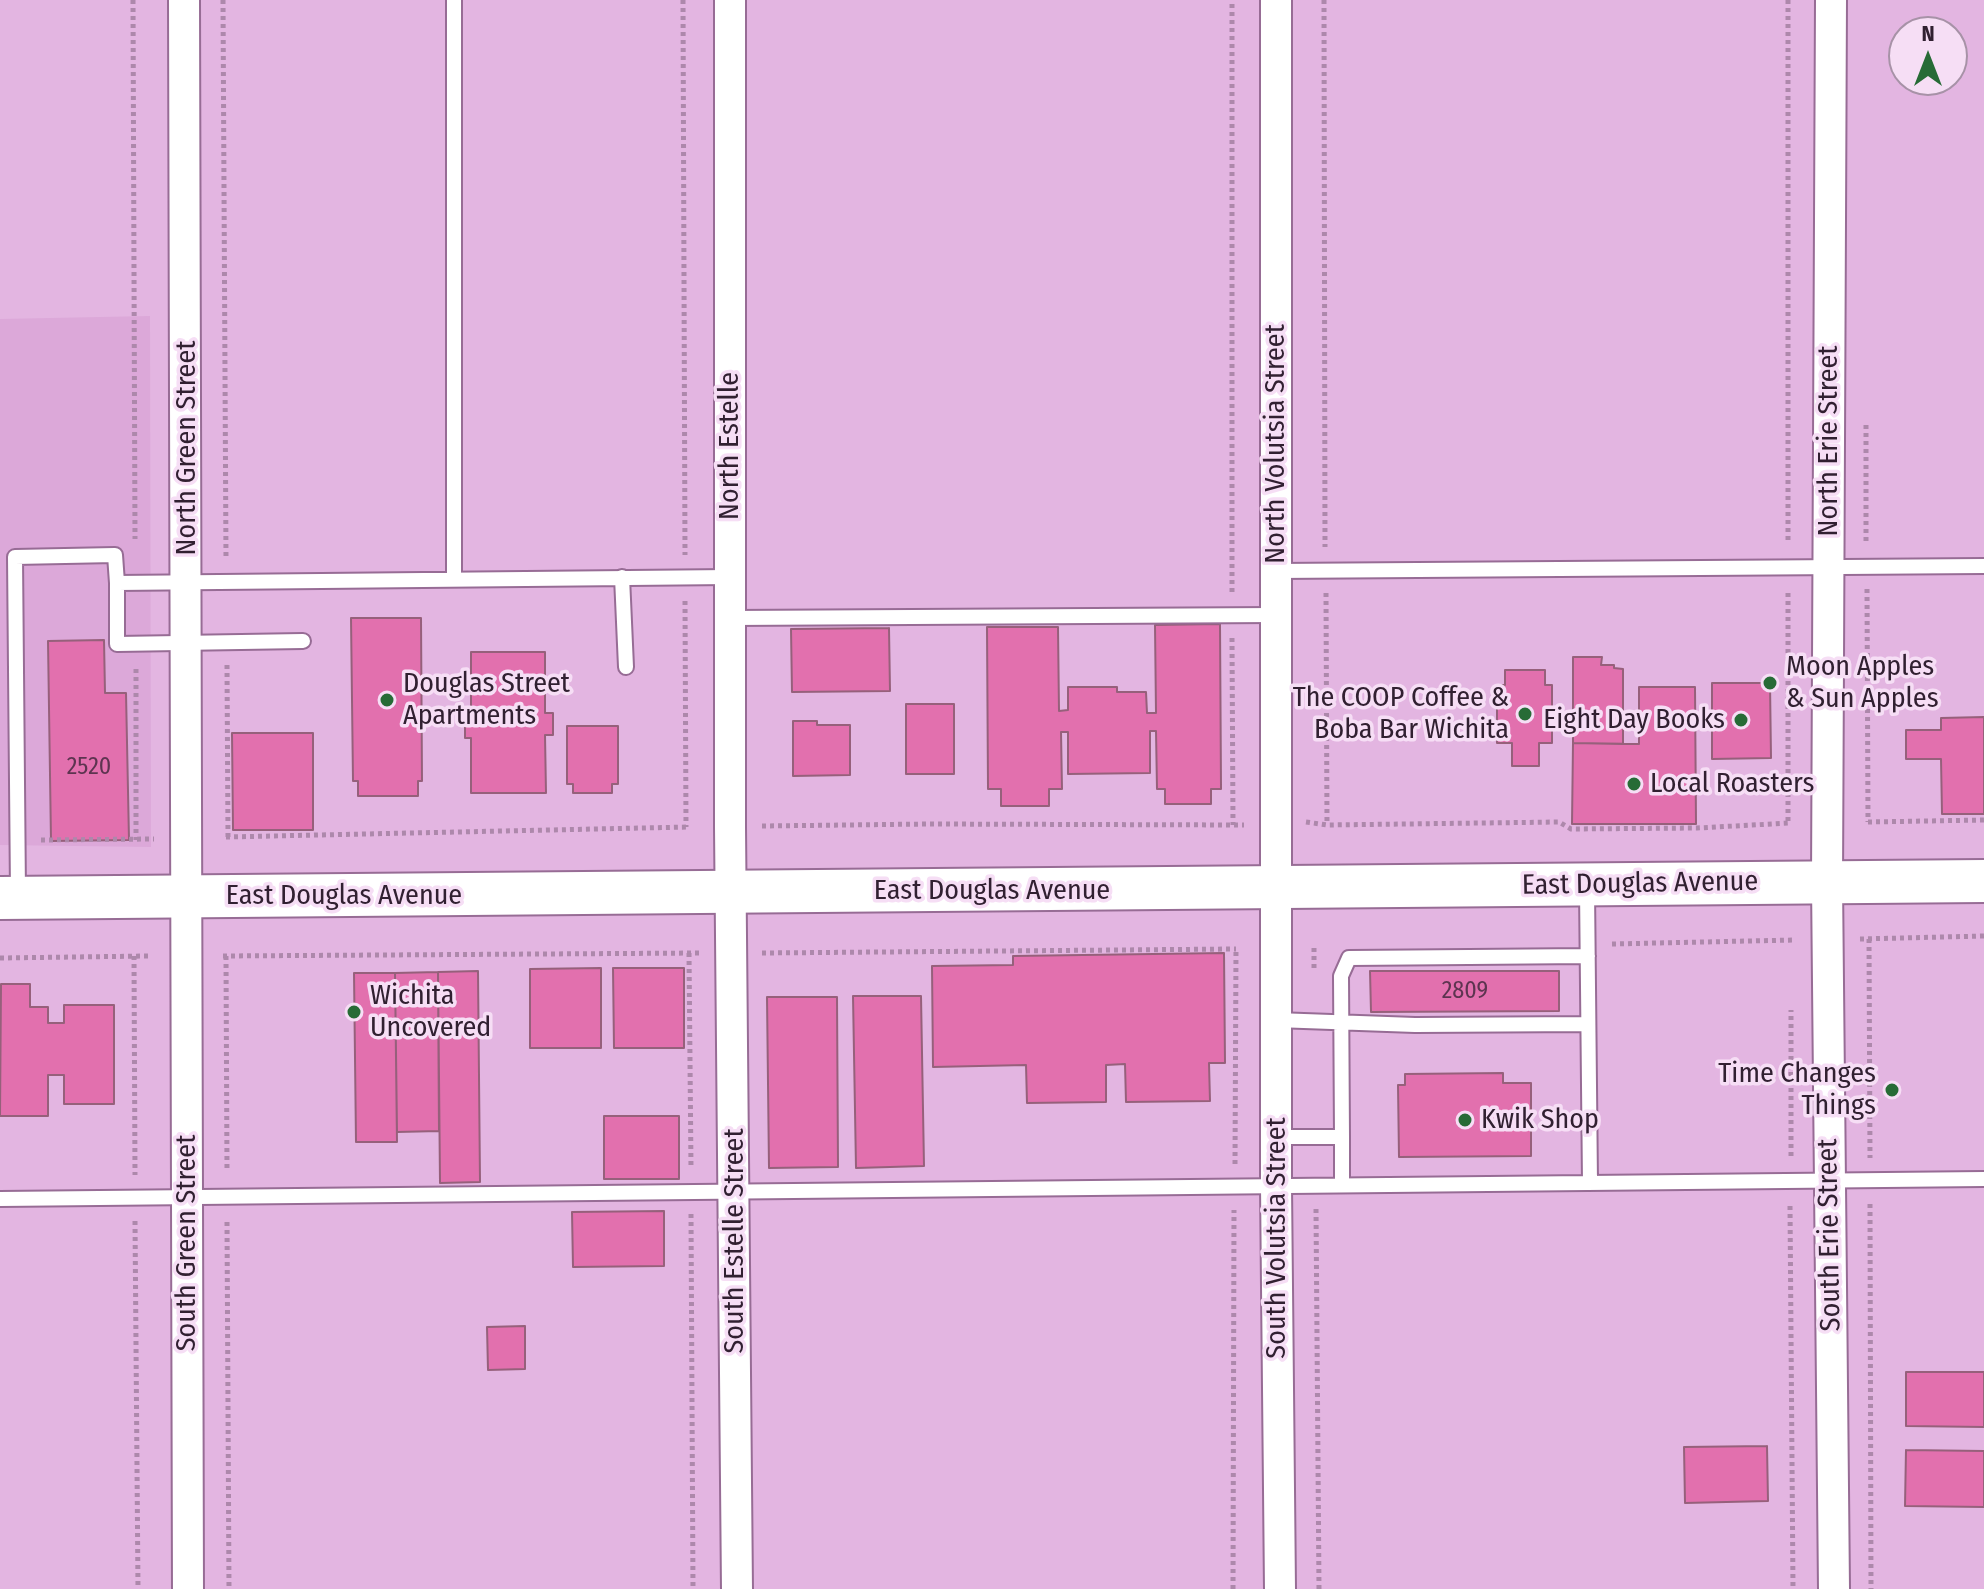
<!DOCTYPE html>
<html>
<head>
<meta charset="utf-8">
<style>
  body { margin:0 }
  #map { position:relative; width:1984px; height:1589px; overflow:hidden; background:#e3b5e1; font-family:"Fira Sans Condensed",sans-serif }
  canvas { display:block }
  .north { position:absolute; left:1888px; top:16px; width:80px; height:80px; box-sizing:border-box; background:#f6def5; border:2px solid #a792a7; border-radius:50%; rotate:0deg; font-size:22px; font-weight:700; line-height:32px; text-align:center; color:#312031 }
  .north::after { content:''; display:block; margin:auto; width:28px; height:36px; background:#276b36; clip-path:polygon(50% 0,100% 100%,50% 72%,0 100%) }
</style>
</head>
<body>
<div id="map">
<canvas width="1984" height="1589"></canvas>
<div class="north">N</div>
</div>
<script>
const g = document.querySelector('canvas').getContext('2d');
g.lineJoin = 'round';
function fillPath(path, color) { g.fillStyle = color; g.fill(path, 'evenodd'); }
const shape = rows => new Path2D(rows.map(r => 'M' + r).join(''));
function strokePath(path, color, width, dash) { g.strokeStyle = color; g.lineWidth = width; g.lineCap = dash ? 'butt' : 'round'; g.setLineDash(dash || []); g.stroke(path); }
function write(font, color, halo, rows, align = 'center') {
  g.font = font + ' "Fira Sans Condensed",sans-serif'; g.lineWidth = 7; g.setLineDash([]); g.textBaseline = 'middle'; g.strokeStyle = halo; g.fillStyle = color; for (const [text, x, y, turn = 0] of rows) {
    g.save(); g.translate(x, y); g.rotate((+turn || 0) * Math.PI / 180); g.textAlign = isNaN(turn) ? turn : align; if (halo) g.strokeText(text, 0, 0); g.fillText(text, 0, 0); g.restore();
  }
}
fillPath(shape([
  [150,316,151,847,0,845,0,319]
]), '#dca8d9');
const building = shape([
  [351,618,421,618,422,781,418,781,418,796,358,796,358,781,353,781,351,618],
  [1220,624,1221,789,1211,789,1211,804,1165,804,1165,789,1157,789,1156,731,1150,731,1150,773,1068,774,1068,732,1061,732,1062,789,1049,789,1049,806,1001,806,1001,789,988,789,987,627,1058,627,1059,711,1068,710,1068,687,1117,687,1117,692,1146,692,1147,713,1156,713,1155,625,1220,624],
  [889,628,890,691,792,692,791,629,889,628],
  [104,640,105,693,126,693,129,840,51,841,48,641,104,640],
  [471,652,545,652,545,713,553,713,553,735,545,735,546,793,471,793,471,738,465,738,465,715,471,715,471,652],
  [1573,657,1602,657,1601,665,1614,665,1614,668,1623,669,1623,744,1573,743,1573,657],
  [1505,670,1545,670,1545,685,1552,685,1552,743,1539,743,1539,766,1512,766,1512,743,1497,743,1497,685,1505,685,1505,670],
  [1712,683,1770,683,1771,758,1712,759,1712,683],
  [1639,687,1695,687,1696,824,1572,824,1573,743,1639,744,1639,687],
  [906,704,954,704,954,774,906,774,906,704],
  [1984,717,1984,814,1942,814,1941,759,1906,759,1906,730,1941,730,1941,718,1984,717],
  [793,721,817,721,817,725,850,725,850,775,793,776,793,721],
  [567,726,618,726,618,784,612,784,612,793,573,793,573,784,567,784,567,726],
  [232,733,313,733,313,830,233,830,232,733],
  [1224,953,1225,1063,1209,1063,1210,1101,1126,1102,1125,1064,1106,1065,1106,1102,1027,1103,1026,1065,933,1067,932,966,1013,965,1013,956,1224,953],
  [601,968,601,1048,530,1048,530,969,601,968],
  [613,968,684,968,684,1048,614,1048,613,968],
  [478,971,480,1182,440,1183,438,972,478,971],
  [1370,971,1559,971,1559,1011,1371,1012,1370,971],
  [438,972,439,1131,397,1132,395,973,438,972],
  [354,973,395,973,397,1142,356,1142,354,973],
  [1,984,30,984,30,1007,48,1007,48,1023,64,1023,64,1005,114,1005,114,1104,64,1104,64,1075,48,1075,48,1116,0,1116,1,984],
  [853,996,921,996,924,1166,856,1168,853,996],
  [767,997,837,997,838,1167,769,1168,767,997],
  [1503,1073,1503,1083,1531,1083,1531,1156,1399,1157,1398,1085,1405,1085,1405,1074,1503,1073],
  [604,1116,679,1116,679,1179,604,1179,604,1116],
  [664,1211,664,1266,573,1267,572,1212,664,1211],
  [525,1326,525,1369,488,1370,487,1327,525,1326],
  [1906,1372,1984,1372,1984,1427,1906,1426,1906,1372],
  [1767,1446,1768,1501,1685,1503,1684,1447,1767,1446],
  [1906,1450,1984,1451,1984,1507,1905,1506,1906,1450]
]);
fillPath(building, '#e270ae');
strokePath(building, '#96607b', 2);
const service = shape([
  [454,0,454,578],
  [1276,571,1984,566],
  [622,577,626,667],
  [117,583,117,644,303,641],
  [730,618,1276,615],
  [1587,889,1590,1183],
  [18,894,15,557,115,555,117,583,730,577],
  [1276,1020,1415,1025,1588,1024],
  [1276,1137,1342,1137,1341,976,1349,958,1588,956],
  [1342,1137,1342,1185],
  [0,1199,1984,1179]
]);
const minor = shape([
  [184,0,188,1589],
  [730,0,730,827,737,1589],
  [1276,0,1276,1186,1280,1589],
  [1831,0,1827,882,1834,1589]
]);
const secondary = shape([
  [0,898,1984,881]
]);
strokePath(service, '#976c95', 18);
strokePath(minor, '#976c95', 34);
strokePath(secondary, '#976c95', 46);
strokePath(shape([
  [133,0,135,539],
  [223,0,226,559],
  [683,0,685,555],
  [1324,0,1325,547],
  [1788,0,1788,543],
  [1866,425,1866,543],
  [1867,589,1868,822],
  [1232,592,1232,0],
  [1326,593,1327,825],
  [1788,593,1788,823],
  [685,601,686,827],
  [1232,638,1233,825],
  [227,665,228,837],
  [136,669,136,840],
  [1306,822,1327,825,1559,822,1571,829,1697,828,1790,823],
  [1868,822,1984,820],
  [762,826,929,824,1244,825],
  [226,837,688,827],
  [41,840,154,839],
  [1860,939,1984,936],
  [1869,939,1870,1158],
  [1612,944,1794,940],
  [1314,948,1314,971],
  [689,953,691,1168],
  [762,953,1236,949],
  [134,956,135,1175],
  [223,956,701,953],
  [226,956,227,1172],
  [0,958,149,956],
  [1791,1156,1791,1010],
  [1235,1164,1236,949],
  [1870,1204,1871,1589],
  [1790,1206,1793,1589],
  [1316,1209,1319,1589],
  [691,1214,693,1589],
  [135,1221,138,1589],
  [227,1222,229,1589],
  [1233,1589,1234,1210]
]), '#ad88ab', 5, [4, 4]);
strokePath(service, '#fff', 14);
strokePath(minor, '#fff', 30);
strokePath(secondary, '#fff', 42);
for (const [x, y, r, color] of [
  [1770,683,8,"#276b36"],
  [387,700,8,"#276b36"],
  [1525,714,8,"#276b36"],
  [1741,720,8,"#276b36"],
  [1634,784,8,"#276b36"],
  [354,1012,8,"#276b36"],
  [1892,1090,8,"#276b36"],
  [1465,1120,8,"#276b36"]
]) { const dot = new Path2D(); dot.arc(x, y, r, 0, 2 * Math.PI); g.fillStyle = color; g.fill(dot); strokePath(dot, '#f6def5', 3); }
write('24px', '#5d3450', null, [
  ["2520",89,767],
  ["2809",1465,991]
]);
write('28px', '#312031', '#f6def5', [
  ["North Erie Street",1829,441,-90],
  ["North Volutsia Street",1276,444,-90],
  ["North Estelle",730,446,-90],
  ["North Green Street",187,448,-90],
  ["East Douglas Avenue",1640,884,-1],
  ["East Douglas Avenue",992,891],
  ["East Douglas Avenue",344,896],
  ["South Erie Street",1830,1235,-91],
  ["South Volutsia Street",1277,1238,-90],
  ["South Estelle Street",735,1241,-90],
  ["South Green Street",187,1243,-90]
]);
write('28px', '#312031', '#f6def5', [
  ["Moon Apples",1786,667],
  ["& Sun Apples",1786,699],
  ["Douglas Street",403,684],
  ["Apartments",403,716],
  ["The COOP Coffee &",1509,698,"right"],
  ["Boba Bar Wichita",1509,730,"right"],
  ["Eight Day Books",1725,720,"right"],
  ["Local Roasters",1650,784],
  ["Wichita",370,996],
  ["Uncovered",370,1028],
  ["Time Changes",1876,1074,"right"],
  ["Things",1876,1106,"right"],
  ["Kwik Shop",1481,1120]
], 'left');
</script>
</body>
</html>
